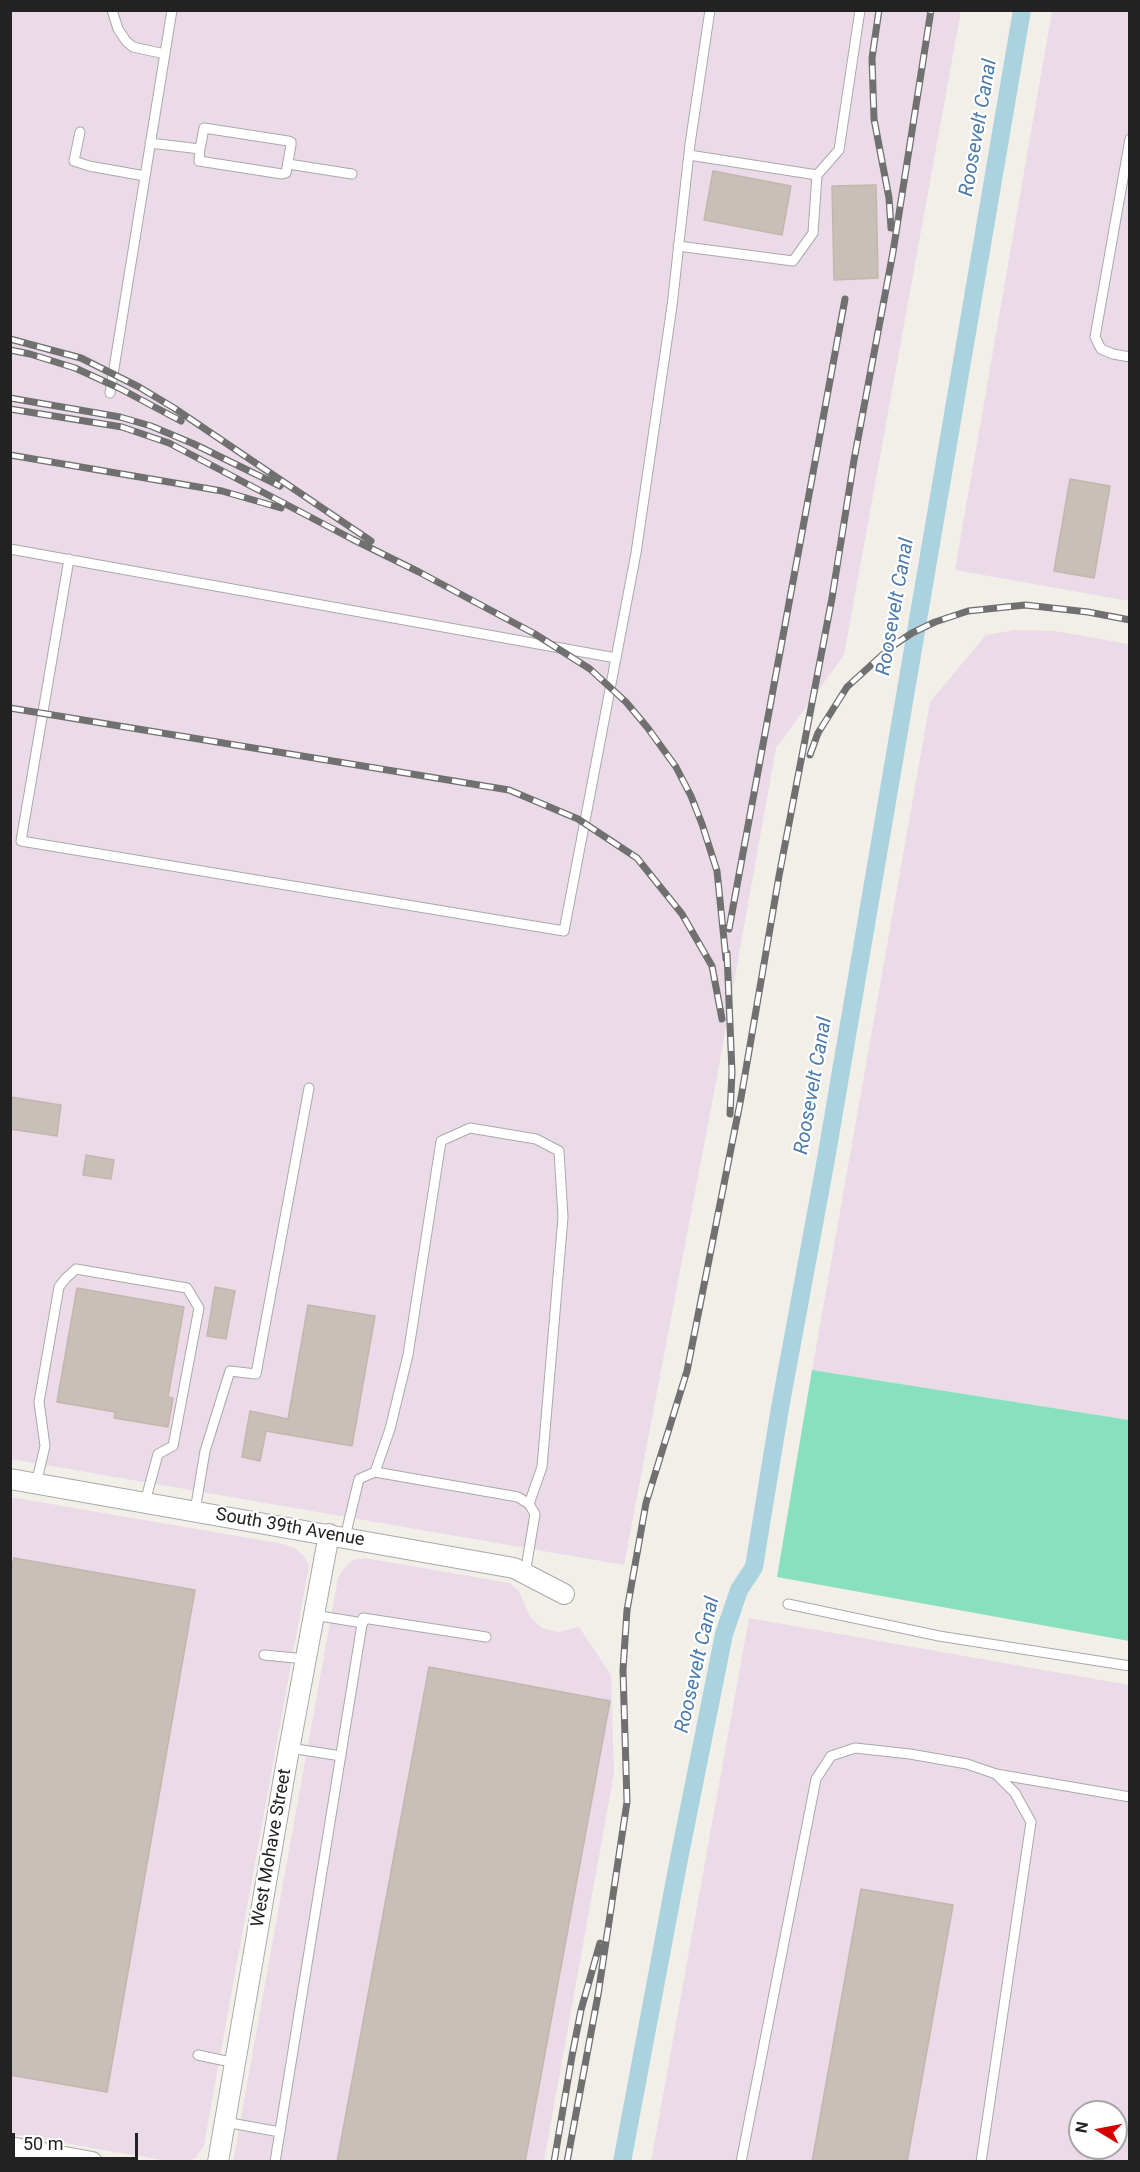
<!DOCTYPE html>
<html>
<head>
<meta charset="utf-8">
<style>
  body { margin:0 }
  #map { position:relative; width:1140px; height:2172px; overflow:hidden; background:#f2efe9; font-family:Roboto,sans-serif }
  canvas { display:block }
  .frame { position:absolute; inset:0; border:12px solid #222; pointer-events:none }
  .north { position:absolute; left:1068px; top:2100px; width:60px; height:60px; box-sizing:border-box; background:#fff; border:2px solid #a7a7a7; border-radius:50%; rotate:280deg; font-size:16px; font-weight:700; line-height:24px; text-align:center; color:#222 }
  .north::after { content:''; display:block; margin:auto; width:21px; height:27px; background:#d40000; clip-path:polygon(50% 0,100% 100%,50% 72%,0 100%) }
  .scale { position:absolute; left:12px; top:2133px; width:126px; height:27px; box-sizing:border-box; border:3px solid #222; border-top:0; padding-left:8px; font-size:18px; line-height:21px; white-space:nowrap; color:#222; -webkit-text-stroke:4px #fff; paint-order:stroke }
</style>
</head>
<body>
<div id="map">
<canvas width="1140" height="2172"></canvas>
<div class="frame"></div>
<div class="north">N</div>
<div class="scale">50 m</div>
</div>
<script>
const g = document.querySelector('canvas').getContext('2d');
g.lineJoin = 'round';
function fillPath(path, color) { g.fillStyle = color; g.fill(path, 'evenodd'); }
const shape = rows => new Path2D(rows.map(r => 'M' + r).join(''));
function strokePath(path, color, width, dash) { g.strokeStyle = color; g.lineWidth = width; g.lineCap = dash ? 'butt' : 'round'; g.setLineDash(dash || []); g.stroke(path); }
function write(font, color, halo, rows, align = 'center') {
  g.font = font + ' Roboto,sans-serif'; g.lineWidth = 4.5; g.setLineDash([]); g.textBaseline = 'middle'; g.strokeStyle = halo; g.fillStyle = color; for (const [text, x, y, turn = 0] of rows) {
    g.save(); g.translate(x, y); g.rotate((+turn || 0) * Math.PI / 180); g.textAlign = isNaN(turn) ? turn : align; if (halo) g.strokeText(text, 0, 0); g.fillText(text, 0, 0); g.restore();
  }
}
fillPath(shape([
  [10,11,961,11,844,655,776,748,717,1077,624,1565,11,1459],
  [1052,11,1129,11,1129,601,955,570],
  [1015,630,1055,631,1129,644,1129,1420,812,1370,930,702,986,635],
  [10,1497,284,1544,296,1549,304,1556,309,1565,204,2145,196,2158,188,2161,168,2161,11,2134],
  [365,1558,509,1583,519,1591,530,1617,542,1628,559,1632,579,1627,611,1675,614,1773,544,2161,233,2162,338,1578,345,1567,353,1560],
  [749,1618,1129,1685,1129,2161,651,2162],
  [1080,2112,1116,2112,1116,2148,1080,2148]
]), '#ebdbe8');
fillPath(shape([
  [812,1370,1129,1420,1129,1641,777,1577]
]), '#88e0be');
strokePath(shape([
  [622,2162,678,1864,724,1634,739,1590,754,1567,780,1408,826,1159,1022,10]
]), '#aad3df', 18);
const building = shape([
  [713,171,791,186,782,235,704,220,713,171],
  [876,185,878,278,834,280,832,186,876,185],
  [1070,479,1110,486,1094,578,1054,571,1070,479],
  [10,1097,61,1105,57,1136,10,1129,10,1097],
  [86,1155,114,1160,111,1179,83,1175,86,1155],
  [215,1287,235,1291,226,1339,207,1336,215,1287],
  [77,1288,184,1307,168,1397,173,1398,168,1427,114,1418,115,1412,57,1402,77,1288],
  [308,1305,375,1316,352,1446,266,1431,260,1461,242,1457,250,1411,288,1419,308,1305],
  [14,1558,195,1590,107,2092,10,2075,10,1575,14,1558],
  [429,1667,610,1701,525,2162,337,2162,429,1667],
  [861,1889,953,1905,907,2162,812,2162,861,1889]
]);
fillPath(building, '#c7bfb8');
strokePath(building, '#c4b6ab', 1.5);
const service = shape([
  [112,10,118,29,126,41,133,47,165,54],
  [80,132,74,161,89,166,145,176],
  [1130,139,1095,337,1101,349,1113,354,1130,357],
  [150,143,200,149,199,161,282,174,286,173,291,145,291,142,288,141,204,128,200,149],
  [288,164,352,174],
  [817,175,839,150,860,10],
  [678,246,793,261,813,233,817,175,689,155],
  [110,393,172,10],
  [10,549,616,658],
  [69,559,21,841,564,931,636,553,672,306,690,144,710,10],
  [375,1472,390,1429,408,1355,441,1141,470,1128,536,1139,559,1151,563,1217,542,1467,529,1504],
  [36,1484,45,1446,39,1402,59,1287,65,1279,76,1269,187,1288,199,1308,173,1446,158,1454,145,1502],
  [195,1511,205,1451,230,1371,256,1374,309,1088],
  [345,1537,359,1479,375,1472,518,1497,529,1504,535,1514,525,1574],
  [788,1604,939,1636,1130,1666],
  [314,1615,363,1623],
  [264,1655,306,1659],
  [290,1748,341,1756],
  [996,1774,1130,1797],
  [198,2055,235,2063],
  [225,2122,280,2132],
  [275,2162,363,1618,486,1637],
  [741,2162,816,1779,831,1756,855,1748,910,1754,967,1764,996,1774,1015,1793,1031,1822,981,2162]
]);
const minor = shape([
  [10,1479,514,1568,564,1594],
  [10,2147,92,2162],
  [218,2162,286,1766,329,1534]
]);
strokePath(service, '#a9a9a9', 11);
strokePath(minor, '#a9a9a9', 22);
strokePath(service, '#fff', 9);
strokePath(minor, '#fff', 20);
const rail = shape([
  [879,10,872,58,874,119,889,198,891,228],
  [10,339,81,358,139,387,174,408,371,541],
  [10,350,30,354,75,368,119,388,181,421],
  [10,398,120,417,151,426,194,444,280,486],
  [10,409,122,427,169,443,352,539,419,572,535,634,590,669,626,702,647,727,676,767,691,796,702,824,717,871,726,959],
  [10,455,222,491,281,508],
  [10,708,509,790,578,819,637,858,682,914,712,966,722,1019],
  [810,755,818,733,847,687,891,647,912,633,935,622,968,611,1025,605,1088,612,1130,620],
  [729,929,845,299],
  [727,953,732,1072,730,1114],
  [554,2162,572,2056,581,2010,600,1943],
  [567,2162,598,1995,627,1802,623,1670,627,1610,646,1503,687,1371,741,1098,779,876,832,598,854,460,893,252,931,10]
]);
strokePath(rail, '#707070', 7);
strokePath(rail, '#fff', 4.5, [14]);
write('18px', '#222', '#fff', [
  ["South 39th Avenue",290,1528,10],
  ["West Mohave Street",272,1848,-80]
]);
write('italic 20px', '#4a7aab', '#fff', [
  ["Roosevelt Canal",979,128,-80],
  ["Roosevelt Canal",896,607,-80],
  ["Roosevelt Canal",814,1086,-80],
  ["Roosevelt Canal",698,1665,-77]
]);
</script>
</body>
</html>
